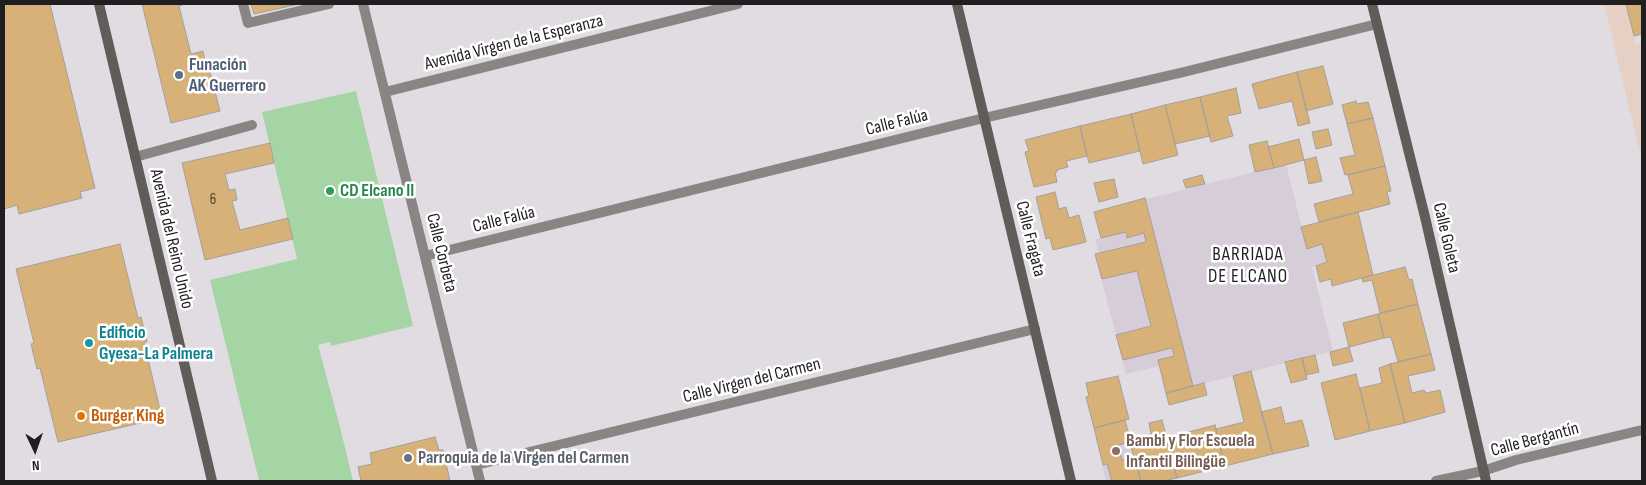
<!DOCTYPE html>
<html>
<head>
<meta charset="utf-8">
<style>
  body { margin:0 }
  #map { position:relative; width:1646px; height:485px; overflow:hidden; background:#e1dce1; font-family:"Sofia Sans Condensed",sans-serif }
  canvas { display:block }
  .frame { position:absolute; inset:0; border:5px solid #1f1e20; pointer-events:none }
  .north { position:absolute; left:10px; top:425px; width:50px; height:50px; -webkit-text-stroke:4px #fff; paint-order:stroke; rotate:177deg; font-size:14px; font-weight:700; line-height:20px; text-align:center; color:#1f1e20 }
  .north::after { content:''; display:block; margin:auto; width:18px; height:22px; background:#1f1e20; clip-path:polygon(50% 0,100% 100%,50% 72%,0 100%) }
</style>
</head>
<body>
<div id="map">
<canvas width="1646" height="485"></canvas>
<div class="frame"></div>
<div class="north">N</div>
</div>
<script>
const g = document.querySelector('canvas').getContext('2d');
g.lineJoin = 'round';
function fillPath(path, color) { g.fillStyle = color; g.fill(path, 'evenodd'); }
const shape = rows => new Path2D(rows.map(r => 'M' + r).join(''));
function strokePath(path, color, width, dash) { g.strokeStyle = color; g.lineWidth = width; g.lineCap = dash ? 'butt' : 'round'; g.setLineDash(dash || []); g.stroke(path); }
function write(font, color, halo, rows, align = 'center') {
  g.font = font + ' "Sofia Sans Condensed",sans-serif'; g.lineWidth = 5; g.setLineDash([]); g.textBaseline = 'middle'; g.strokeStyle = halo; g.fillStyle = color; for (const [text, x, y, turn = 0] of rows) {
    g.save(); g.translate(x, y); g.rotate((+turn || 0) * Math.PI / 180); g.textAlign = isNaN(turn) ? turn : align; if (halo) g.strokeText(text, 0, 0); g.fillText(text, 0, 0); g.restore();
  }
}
fillPath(shape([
  [1604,4,1626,4,1636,45,1642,43,1642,160]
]), '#e5d0c3');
fillPath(shape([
  [1286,164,1307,248,1322,244,1327,262,1312,267,1333,351,1166,393,1159,366,1126,374,1095,254,1099,253,1095,240,1101,238,1094,212],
  [1125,420,1141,481,1106,481,1094,428]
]), '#d7cdd8');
fillPath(shape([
  [356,91,413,326,331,346,330,342,318,345,340,427,353,481,259,481,210,280,297,259,262,112]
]), '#a5d5a4');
const building = shape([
  [4,4,50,4,95,188,80,192,82,198,19,214,17,205,4,209,4,4],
  [142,4,185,4,179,6,191,54,203,51,205,61,207,60,220,111,171,123,142,4],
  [251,4,295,4,295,5,254,14,251,4],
  [1626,4,1642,4,1642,34,1634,36,1626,4],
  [1323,66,1333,104,1306,111,1297,72,1323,66],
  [1297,72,1310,123,1298,126,1292,101,1259,109,1252,84,1297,72],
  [1236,88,1241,113,1227,116,1233,136,1211,142,1200,97,1236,88],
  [1200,97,1210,136,1175,144,1165,105,1200,97],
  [1356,101,1357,104,1368,102,1373,118,1347,124,1342,105,1356,101],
  [1165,105,1178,155,1143,164,1131,114,1165,105],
  [1131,114,1140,151,1089,163,1080,126,1131,114],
  [1373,118,1385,166,1345,175,1340,158,1355,155,1347,124,1373,118],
  [1080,126,1087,156,1066,161,1068,167,1057,170,1057,172,1055,172,1057,182,1034,187,1025,152,1029,151,1025,140,1080,126],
  [1328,129,1332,145,1316,149,1312,132,1328,129],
  [1299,139,1304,160,1274,168,1268,147,1299,139],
  [1267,141,1274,168,1255,172,1249,145,1267,141],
  [270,143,274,163,225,174,229,190,235,189,237,200,232,201,240,230,288,218,293,239,205,260,182,163,270,143],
  [1316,157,1322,181,1309,184,1304,160,1316,157],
  [1385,166,1391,191,1387,192,1390,204,1319,222,1314,204,1353,194,1348,175,1385,166],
  [1202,175,1205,184,1186,188,1183,180,1202,175],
  [1114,179,1118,197,1099,202,1094,183,1114,179],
  [1055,192,1059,209,1066,207,1069,218,1079,215,1086,242,1053,250,1050,238,1046,239,1036,197,1055,192],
  [1145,198,1193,386,1166,393,1158,360,1174,356,1172,348,1123,360,1116,335,1151,326,1137,271,1102,279,1095,254,1146,242,1144,233,1127,238,1126,232,1101,238,1094,212,1145,198],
  [1358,212,1373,275,1332,286,1331,279,1320,282,1316,266,1327,262,1322,244,1307,249,1301,227,1358,212],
  [120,244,138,318,141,317,147,342,144,342,162,418,58,442,40,368,37,369,31,344,34,343,16,269,120,244],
  [1405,267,1409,280,1412,279,1418,304,1380,313,1372,280,1363,282,1362,278,1405,267],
  [1418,304,1431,354,1398,362,1391,337,1384,338,1378,314,1418,304],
  [1378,314,1384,338,1349,347,1343,323,1378,314],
  [1349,347,1353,361,1333,366,1330,352,1349,347],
  [1431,354,1435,370,1408,376,1412,393,1424,390,1426,393,1440,390,1445,412,1405,423,1390,364,1431,354],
  [1315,355,1319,372,1306,375,1302,358,1315,355],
  [1302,358,1307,379,1291,383,1285,362,1302,358],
  [1390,364,1405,423,1370,431,1360,388,1382,383,1379,368,1390,364],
  [1251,371,1273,454,1225,466,1216,429,1244,422,1233,376,1251,371],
  [1356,374,1370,431,1335,440,1321,383,1356,374],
  [1118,376,1129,419,1094,428,1086,397,1089,396,1086,383,1118,376],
  [1204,383,1207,395,1169,405,1166,393,1204,383],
  [1281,407,1285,424,1302,420,1309,446,1273,454,1261,412,1281,407],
  [1125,420,1131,442,1118,445,1122,460,1134,456,1141,481,1112,481,1107,464,1103,465,1094,428,1125,420],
  [1162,420,1177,478,1164,481,1141,481,1131,446,1152,440,1149,423,1162,420],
  [1215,425,1225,466,1177,478,1166,438,1215,425],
  [435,437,439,450,443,450,450,481,361,481,358,467,372,464,370,453,435,437]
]);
fillPath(building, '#d7b177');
strokePath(building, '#a3a09b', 1);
strokePath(shape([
  [243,4,248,23,329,4],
  [363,4,480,481],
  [385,92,738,4],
  [135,157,252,125],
  [425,256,984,118,1184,72,1377,24],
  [476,465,1035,329],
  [1436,481,1483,471,1516,460,1642,430]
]), '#888584', 10);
strokePath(shape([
  [99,4,212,481],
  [957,4,1071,481],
  [1372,4,1425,217,1486,481]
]), '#5f5c59', 10);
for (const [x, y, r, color] of [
  [179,75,5,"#5c6f8a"],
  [330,191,5,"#2e9e5b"],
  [89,343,5,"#0f9aa8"],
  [81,416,5,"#e8710a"],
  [1116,451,5,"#8d6e63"],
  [408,458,5,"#6b7280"]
]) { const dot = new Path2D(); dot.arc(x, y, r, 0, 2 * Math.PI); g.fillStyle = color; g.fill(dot); strokePath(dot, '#fff', 2); }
write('15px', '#4d4336', null, [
  ["6",213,200]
]);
write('18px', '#1f1e20', '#fff', [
  ["Avenida Virgen de la Esperanza",514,43,-14],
  ["Calle Falúa",897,123,-14],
  ["Calle Falúa",504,220,-14],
  ["Calle Goleta",1446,238,77],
  ["Avenida del Reino Unido",171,239,77],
  ["Calle Fragata",1030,239,76],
  ["Calle Corbeta",441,253,76],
  ["Calle Virgen del Carmen",752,381,-14],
  ["Calle Bergantín",1535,440,-15]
]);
write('bold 18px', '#4e5e75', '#fff', [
  ["Funación",189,65],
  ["AK Guerrero",189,86]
], 'left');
write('bold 18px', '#27864d', '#fff', [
  ["CD Elcano II",340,191]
], 'left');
write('bold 18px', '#0d838f', '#fff', [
  ["Edificio",99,333],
  ["Gyesa-La Palmera",99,354]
], 'left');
write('bold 18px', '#c56008', '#fff', [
  ["Burger King",91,416]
], 'left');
write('bold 18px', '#785e54', '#fff', [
  ["Bambi y Flor Escuela",1126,441],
  ["Infantil Bilingüe",1126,462]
], 'left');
write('bold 18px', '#5b616d', '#fff', [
  ["Parroquia de la Virgen del Carmen",418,458]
], 'left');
g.letterSpacing = '1px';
write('19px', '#1f1e20', '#fff', [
  ["BARRIADA",1248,255],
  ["DE ELCANO",1248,277]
]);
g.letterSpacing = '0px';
</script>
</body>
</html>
